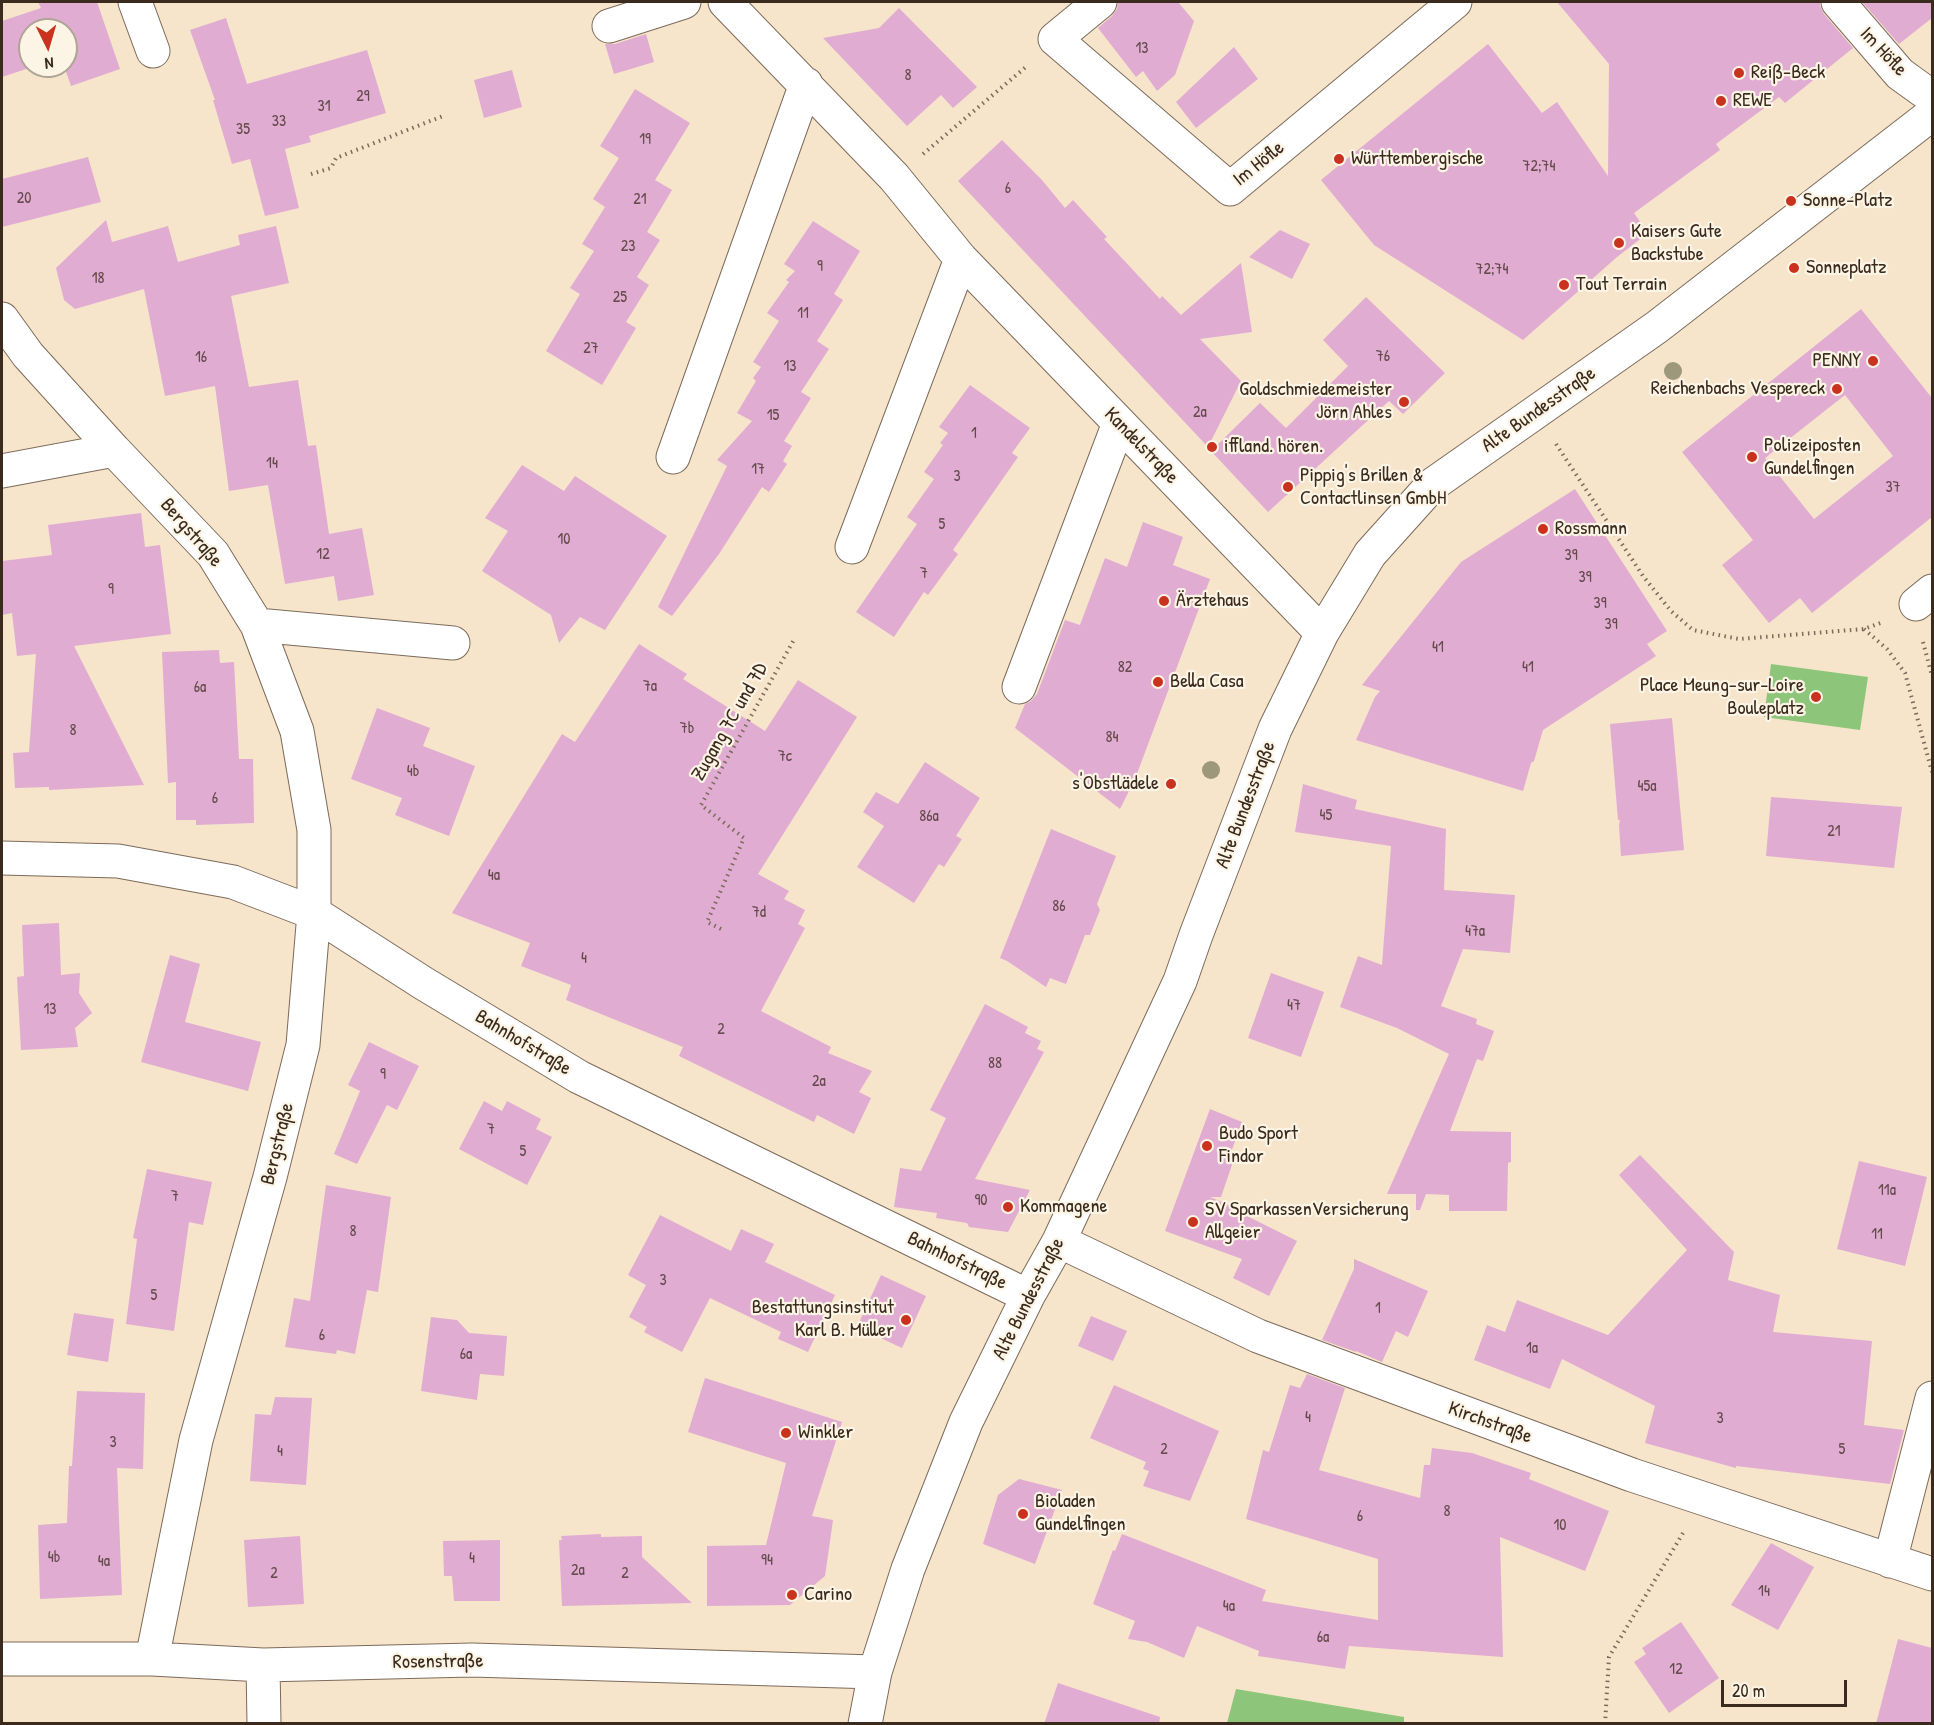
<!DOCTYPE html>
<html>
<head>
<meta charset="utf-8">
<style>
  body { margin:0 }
  #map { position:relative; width:1934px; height:1725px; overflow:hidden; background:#f6e4cb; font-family:"Patrick Hand",sans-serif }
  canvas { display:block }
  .frame { position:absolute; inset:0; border:3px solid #3b2a1e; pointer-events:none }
  .north { position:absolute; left:18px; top:18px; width:60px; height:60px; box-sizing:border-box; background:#fcf5e5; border:2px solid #afa495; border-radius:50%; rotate:175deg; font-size:16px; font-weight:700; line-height:24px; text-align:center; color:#3b2a1e }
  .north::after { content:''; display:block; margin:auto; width:21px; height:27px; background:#c8321e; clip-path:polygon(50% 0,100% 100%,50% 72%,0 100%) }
  .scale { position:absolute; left:1721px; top:1680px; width:126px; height:27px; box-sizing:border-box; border:3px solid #3b2a1e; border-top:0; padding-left:8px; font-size:18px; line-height:21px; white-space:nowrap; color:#3b2a1e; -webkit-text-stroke:4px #fcf5e5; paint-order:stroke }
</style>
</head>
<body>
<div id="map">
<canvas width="1934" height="1725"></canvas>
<div class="frame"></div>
<div class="north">N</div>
<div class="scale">20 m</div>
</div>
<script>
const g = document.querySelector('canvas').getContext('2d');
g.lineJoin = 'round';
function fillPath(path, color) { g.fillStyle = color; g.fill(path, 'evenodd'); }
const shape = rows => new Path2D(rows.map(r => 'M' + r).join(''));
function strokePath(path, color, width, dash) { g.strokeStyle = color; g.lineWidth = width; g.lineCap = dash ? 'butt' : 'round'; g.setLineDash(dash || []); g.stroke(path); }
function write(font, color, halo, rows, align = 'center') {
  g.font = font + ' "Patrick Hand",sans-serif'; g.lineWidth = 4.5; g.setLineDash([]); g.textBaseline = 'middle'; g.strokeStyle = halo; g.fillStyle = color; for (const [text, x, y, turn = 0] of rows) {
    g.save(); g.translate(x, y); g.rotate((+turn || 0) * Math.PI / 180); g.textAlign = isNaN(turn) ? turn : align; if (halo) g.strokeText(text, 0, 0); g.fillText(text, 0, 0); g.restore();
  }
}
fillPath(shape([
  [1771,664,1868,677,1860,730,1764,717],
  [1236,1689,1404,1717,1404,1723,1227,1723]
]), '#8dc67a');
fillPath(shape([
  [38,2,97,2,120,69,71,86,64,66,66,66,66,30,30,30,30,66,35,66,2,77,2,21,41,8],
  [1118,2,1178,2,1194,21,1175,75,1157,91,1143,71,1136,77,1098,28,1112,16,1117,9],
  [1557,2,1820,2,1820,6,1824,14,1853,48,1785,103,1779,97,1716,144,1720,150,1634,213,1648,233,1617,257,1523,340,1374,245,1321,180,1488,44,1542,113,1557,102,1608,176,1609,64],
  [1862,2,1932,2,1932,18,1899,44],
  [899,8,977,87,953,108,941,95,907,126,823,38,879,28],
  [226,18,247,84,367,50,386,113,309,136,311,142,285,149,299,208,265,216,250,159,232,164,213,100,215,100,190,30],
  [646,34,654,62,614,74,605,44,615,44],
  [1234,47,1258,79,1196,128,1176,102],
  [512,70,522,107,484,118,474,80],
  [635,89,690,123,655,180,672,190,647,232,660,240,637,277,649,285,626,322,636,328,602,385,546,351,580,294,570,288,594,251,582,244,605,207,593,199,619,158,600,146],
  [1002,140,1042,180,1065,208,1073,200,1107,237,1104,239,1133,270,1160,299,1162,296,1181,315,1241,263,1252,332,1200,339,1241,381,1208,447,958,181],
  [88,157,101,202,2,227,2,179],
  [106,220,112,242,168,226,178,262,240,245,238,235,276,226,289,283,231,296,249,387,298,380,308,446,316,445,329,534,362,528,374,595,338,601,334,576,285,584,268,485,229,491,215,386,165,396,144,289,75,309,64,300,56,268],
  [813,221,860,251,834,294,843,300,817,341,829,349,801,392,811,398,784,441,792,446,783,461,787,464,769,492,762,487,719,554,672,616,658,607,727,466,717,460,752,421,737,413,756,381,753,378,761,367,753,362,779,321,767,313,789,282,786,280,795,271,784,264],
  [1280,230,1310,244,1292,279,1249,257],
  [1366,297,1445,373,1403,414,1389,401,1268,512,1211,451,1260,403,1286,428,1348,366,1323,340],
  [1861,309,1932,398,1932,517,1812,613,1800,598,1769,623,1722,565,1753,540,1682,452],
  [1845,395,1893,456,1814,519,1765,458],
  [970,385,1030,428,1012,453,1018,457,953,550,958,554,928,595,924,592,894,637,856,612,917,524,907,517,934,479,924,472,943,445,940,443,948,433,939,427],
  [522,465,564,491,575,476,667,536,605,630,580,617,559,643,551,615,482,571,508,531,485,518],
  [1575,489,1667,631,1647,644,1656,656,1543,730,1534,761,1531,763,1523,791,1356,740,1375,697,1380,691,1362,685,1461,562],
  [141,513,145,547,160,545,171,634,74,646,144,785,49,790,49,787,15,788,13,753,29,752,36,654,17,656,12,613,2,615,2,561,52,555,48,525],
  [1143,522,1183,537,1173,565,1210,579,1135,779,1120,809,1015,728,1025,704,1031,701,1037,694,1065,620,1080,625,1105,558,1127,567],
  [639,644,687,674,683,679,765,731,798,680,857,717,758,874,789,891,784,899,805,910,798,924,805,928,761,1011,831,1047,828,1053,872,1071,859,1092,871,1098,854,1134,817,1115,814,1122,679,1056,683,1047,566,1000,571,985,521,966,530,943,452,913,562,734,575,742],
  [219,650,220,663,234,662,239,759,253,759,254,823,196,825,196,820,176,820,176,782,168,783,162,652],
  [377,708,430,728,423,746,475,766,449,836,395,815,402,798,351,779],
  [1672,718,1684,850,1621,856,1619,825,1620,820,1618,820,1610,724],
  [925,762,980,798,956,836,962,839,944,867,939,864,914,903,857,867,884,826,863,812,876,792,898,804],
  [1303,784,1357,800,1355,809,1446,829,1444,890,1515,895,1510,953,1463,949,1441,1006,1477,1019,1476,1024,1494,1031,1483,1061,1477,1059,1450,1131,1511,1132,1511,1162,1508,1163,1507,1211,1449,1211,1449,1195,1426,1194,1420,1210,1416,1210,1416,1194,1387,1194,1449,1054,1397,1028,1340,1007,1358,956,1382,965,1391,846,1295,832],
  [1771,797,1902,807,1894,868,1766,856],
  [1051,829,1116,856,1097,904,1100,910,1090,935,1085,935,1066,984,1050,978,1046,987,1007,961,1000,958],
  [59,923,61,975,80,973,79,993,92,1013,75,1028,78,1047,21,1050,17,977,24,976,22,925],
  [170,955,200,964,185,1022,261,1042,248,1091,141,1062],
  [1271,973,1324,992,1301,1057,1248,1038],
  [985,1004,1028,1027,1025,1033,1041,1041,1037,1049,1044,1052,975,1179,1030,1190,1008,1232,969,1227,967,1223,936,1218,937,1213,894,1207,900,1168,921,1171,946,1118,930,1110],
  [369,1042,419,1066,397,1110,387,1105,357,1164,334,1154,360,1091,348,1085],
  [484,1101,502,1111,507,1101,541,1119,536,1129,552,1137,527,1185,459,1149],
  [1210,1109,1242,1122,1229,1158,1234,1159,1221,1197,1210,1197,1236,1208,1235,1210,1297,1241,1269,1296,1233,1278,1242,1259,1165,1231],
  [1640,1155,1734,1252,1728,1280,1780,1295,1773,1332,1872,1341,1864,1425,1904,1430,1890,1484,1736,1466,1736,1468,1645,1443,1655,1406,1562,1359,1550,1389,1474,1360,1487,1325,1505,1332,1517,1300,1608,1335,1687,1250,1619,1175],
  [1859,1161,1927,1177,1905,1266,1837,1249],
  [147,1169,212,1182,203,1225,189,1222,174,1331,126,1324,137,1239,133,1238],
  [326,1185,391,1197,378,1292,367,1290,355,1354,337,1350,336,1354,285,1347,294,1298,310,1301],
  [660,1215,731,1251,741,1229,774,1244,765,1262,835,1295,808,1352,778,1339,781,1332,710,1298,682,1352,644,1332,647,1327,629,1317,646,1285,628,1275],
  [1354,1259,1428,1291,1408,1337,1396,1331,1382,1362,1356,1351,1356,1352,1322,1340,1354,1269],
  [881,1275,926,1296,902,1348,857,1327],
  [74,1313,114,1319,108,1362,67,1355],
  [1091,1316,1127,1331,1113,1361,1078,1346],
  [431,1317,457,1320,469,1333,507,1336,504,1376,480,1374,477,1400,421,1391],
  [1307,1374,1345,1388,1319,1470,1420,1498,1424,1465,1430,1465,1432,1448,1472,1453,1531,1473,1529,1479,1609,1511,1585,1571,1500,1537,1503,1657,1349,1646,1345,1669,1258,1656,1259,1651,1197,1626,1184,1658,1147,1642,1128,1639,1135,1621,1093,1604,1113,1550,1115,1551,1122,1534,1266,1590,1262,1601,1378,1620,1378,1559,1246,1519,1263,1450,1269,1452,1290,1385,1300,1388],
  [705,1378,842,1422,812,1516,833,1520,825,1576,790,1605,707,1606,707,1546,766,1545,786,1463,688,1432],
  [1114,1385,1219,1431,1190,1501,1143,1486,1149,1471,1143,1469,1146,1462,1090,1438],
  [77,1391,145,1393,143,1469,117,1468,122,1595,40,1599,38,1525,67,1523,69,1466,72,1466],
  [275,1397,312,1398,306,1485,250,1481,255,1414,271,1415],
  [1019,1479,1062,1490,1035,1564,983,1544,998,1495],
  [601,1534,601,1537,642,1536,642,1557,692,1603,562,1606,559,1540,562,1540,561,1536],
  [300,1536,304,1604,248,1607,244,1540],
  [500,1540,500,1601,454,1601,452,1576,444,1576,443,1541],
  [1771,1543,1814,1567,1778,1630,1731,1605],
  [1681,1622,1719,1678,1669,1713,1634,1662,1646,1654,1642,1648],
  [1898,1639,1932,1648,1932,1724,1876,1724],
  [1058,1683,1160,1717,1159,1724,1044,1724]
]), '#e1acd2');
const minor = shape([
  [135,2,153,51],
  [725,2,894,177,961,259,1322,633],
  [1100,2,1055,39,1230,189,1455,2],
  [1838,2,1900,74,1932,97],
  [609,26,684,2],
  [2,319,28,355,114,450,213,554,257,625,297,731,314,830,314,913,303,1045,270,1177,196,1440,152,1659],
  [673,457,806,84],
  [2,471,114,450],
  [852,547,961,259],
  [1916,604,1932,591],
  [257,625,453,643],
  [1019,687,1119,423],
  [2,858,118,861,233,882,314,913,423,983,579,1077,1028,1296],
  [1059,1241,1258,1336,1632,1475,1932,1574],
  [1890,1561,1932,1398],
  [2,1659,152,1659,263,1665,472,1660,875,1672],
  [263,1665,264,1724],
  [865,1724,875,1672,908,1569,966,1422,1028,1296,1059,1241,1180,981,1196,935,1275,729,1322,633,1370,554,1432,485,1657,327,1932,114]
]);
strokePath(minor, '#7c6b5b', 35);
strokePath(shape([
  [923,154,1027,66],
  [311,174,331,168,336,158,443,116],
  [1556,444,1643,576,1671,611,1693,630,1739,639,1864,629,1883,622],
  [1864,629,1887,649,1905,673,1932,772],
  [1923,642,1932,676],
  [721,929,707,922,744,838,701,805,795,638],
  [1605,1724,1609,1657,1683,1533]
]), '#7c6b5b', 4, [1.5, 4.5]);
strokePath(minor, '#fff', 33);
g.fillStyle = '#9d987b';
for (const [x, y] of [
  [1673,371],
  [1211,770]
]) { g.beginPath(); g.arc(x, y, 9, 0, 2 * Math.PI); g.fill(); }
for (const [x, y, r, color] of [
  [1739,73,6,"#c8321e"],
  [1721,101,6,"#c8321e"],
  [1339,159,6,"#c8321e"],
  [1791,201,6,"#c8321e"],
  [1619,243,6,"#c8321e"],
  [1794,268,6,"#c8321e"],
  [1564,285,6,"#c8321e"],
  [1873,361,6,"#c8321e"],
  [1837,389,6,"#c8321e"],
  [1404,402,6,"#c8321e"],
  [1212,447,6,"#c8321e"],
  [1752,457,6,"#c8321e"],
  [1288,487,6,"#c8321e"],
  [1543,529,6,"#c8321e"],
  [1164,601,6,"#c8321e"],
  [1158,682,6,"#c8321e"],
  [1816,697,6,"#c8321e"],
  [1171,784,6,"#c8321e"],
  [1207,1146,6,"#c8321e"],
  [1008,1207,6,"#c8321e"],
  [1193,1222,6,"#c8321e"],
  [906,1320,6,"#c8321e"],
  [786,1433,6,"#c8321e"],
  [1023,1514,6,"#c8321e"],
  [792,1595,6,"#c8321e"]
]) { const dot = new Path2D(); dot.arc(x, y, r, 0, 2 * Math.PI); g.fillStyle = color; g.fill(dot); strokePath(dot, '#fcf5e5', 2); }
write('16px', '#644a4b', null, [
  ["13",1142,49],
  ["8",908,76],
  ["29",363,97],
  ["31",324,107],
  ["33",279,122],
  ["35",243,130],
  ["19",645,140],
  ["72;74",1539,167],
  ["6",1008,189],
  ["20",24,199],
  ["21",640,200],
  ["23",628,247],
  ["9",820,267],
  ["72;74",1492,270],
  ["18",98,279],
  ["25",620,298],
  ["11",803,314],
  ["27",591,349],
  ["76",1383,357],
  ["16",201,358],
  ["13",790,367],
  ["2a",1200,413],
  ["15",773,416],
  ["1",974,434],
  ["14",272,464],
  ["17",758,470],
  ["3",957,477],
  ["37",1893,488],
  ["5",942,525],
  ["10",564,540],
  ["12",323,555],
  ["39",1571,556],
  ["7",924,574],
  ["39",1585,578],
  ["9",111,590],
  ["39",1600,604],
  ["39",1611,625],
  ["41",1438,648],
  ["82",1125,668],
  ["41",1528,668],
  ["7a",650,687],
  ["6a",200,688],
  ["7b",687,729],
  ["8",73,731],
  ["84",1112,738],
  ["7c",785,757],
  ["4b",413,772],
  ["45a",1647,787],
  ["6",215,799],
  ["45",1326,816],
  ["86a",929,817],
  ["21",1834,832],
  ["4a",494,876],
  ["86",1059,907],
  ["7d",759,913],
  ["47a",1475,932],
  ["4",584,959],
  ["47",1294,1006],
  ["13",50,1010],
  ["2",721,1030],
  ["88",995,1064],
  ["9",383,1075],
  ["2a",819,1082],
  ["7",491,1130],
  ["5",523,1152],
  ["11a",1887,1191],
  ["7",175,1197],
  ["90",981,1201],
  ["8",353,1232],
  ["11",1877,1235],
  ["3",663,1281],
  ["5",154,1296],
  ["1",1378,1309],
  ["6",322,1336],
  ["1a",1532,1349],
  ["6a",466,1355],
  ["4",1308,1418],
  ["3",1720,1419],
  ["3",113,1443],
  ["2",1164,1450],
  ["5",1842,1450],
  ["4",280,1452],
  ["8",1447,1512],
  ["6",1360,1517],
  ["10",1560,1526],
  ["4b",54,1558],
  ["4",472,1559],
  ["94",767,1561],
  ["4a",104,1562],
  ["2a",578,1571],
  ["2",274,1574],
  ["2",625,1574],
  ["14",1764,1592],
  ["4a",1229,1607],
  ["6a",1323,1638],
  ["12",1676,1670]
]);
write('20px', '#3b2a1e', '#fcf5e5', [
  ["Im Höfle",1883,52,47],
  ["Im Höfle",1259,164,-39],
  ["Alte Bundesstraße",1539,410,-35],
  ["Kandelstraße",1141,446,46],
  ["Bergstraße",191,533,49],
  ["Zugang 7C und 7D",730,722,-60],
  ["Alte Bundesstraße",1246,805,-69],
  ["Bahnhofstraße",523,1043,31],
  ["Bergstraße",278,1144,-76],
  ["Bahnhofstraße",957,1261,26],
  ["Alte Bundesstraße",1029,1299,-63],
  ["Kirchstraße",1490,1423,20],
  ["Rosenstraße",438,1662,-1]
]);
write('20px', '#3b2a1e', '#fcf5e5', [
  ["Reiß-Beck",1751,73],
  ["REWE",1733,101],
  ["Württembergische",1351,159],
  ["Sonne-Platz",1803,201],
  ["Kaisers Gute",1631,232],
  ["Backstube",1631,255],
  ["Sonneplatz",1806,268],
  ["Tout Terrain",1576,285],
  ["PENNY",1861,361,"right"],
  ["Reichenbachs Vespereck",1825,389,"right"],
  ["Goldschmiedemeister",1392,390,"right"],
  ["Jörn Ahles",1392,413,"right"],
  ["Polizeiposten",1764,446],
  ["Gundelfingen",1764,469],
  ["iffland. hören.",1224,447],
  ["Pippig's Brillen &",1300,476],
  ["Contactlinsen GmbH",1300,499],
  ["Rossmann",1555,529],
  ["Ärztehaus",1176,601],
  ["Bella Casa",1170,682],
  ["Place Meung-sur-Loire",1804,686,"right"],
  ["Bouleplatz",1804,709,"right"],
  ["s'Obstlädele",1159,784,"right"],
  ["Budo Sport",1219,1134],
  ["Findor",1219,1157],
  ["Kommagene",1020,1207],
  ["SV SparkassenVersicherung",1205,1210],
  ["Allgeier",1205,1233],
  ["Bestattungsinstitut",894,1308,"right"],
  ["Karl B. Müller",894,1331,"right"],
  ["Winkler",798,1433],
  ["Bioladen",1035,1502],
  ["Gundelfingen",1035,1525],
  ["Carino",804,1595]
], 'left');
</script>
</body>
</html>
